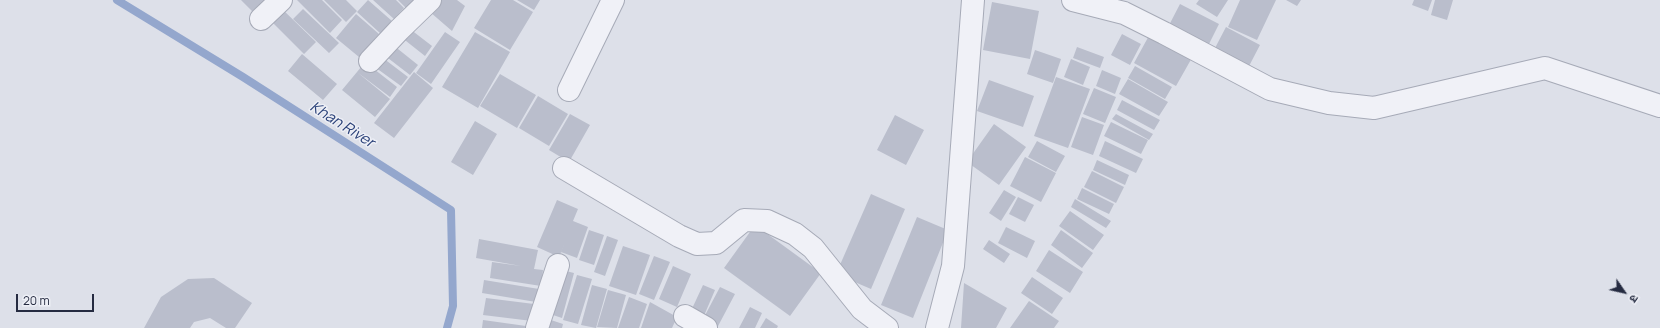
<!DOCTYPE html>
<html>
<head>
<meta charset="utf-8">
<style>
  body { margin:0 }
  #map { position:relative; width:1660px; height:328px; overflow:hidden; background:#dde0e9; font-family:Manrope,"Noto Sans Devanagari",sans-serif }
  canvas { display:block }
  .north { position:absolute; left:1604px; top:272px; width:40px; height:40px; -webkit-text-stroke:3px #edeff6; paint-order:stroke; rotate:124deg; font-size:11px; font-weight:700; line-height:16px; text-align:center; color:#252b41 }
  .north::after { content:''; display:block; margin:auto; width:14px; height:18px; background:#252b41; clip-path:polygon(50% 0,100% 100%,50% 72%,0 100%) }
  .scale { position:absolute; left:16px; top:294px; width:78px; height:18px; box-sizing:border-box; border:2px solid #252b41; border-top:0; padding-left:5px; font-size:12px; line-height:14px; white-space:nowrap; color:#252b41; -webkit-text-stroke:3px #edeff6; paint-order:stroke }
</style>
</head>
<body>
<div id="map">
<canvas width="1660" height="328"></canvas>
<div class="north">उ</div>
<div class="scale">20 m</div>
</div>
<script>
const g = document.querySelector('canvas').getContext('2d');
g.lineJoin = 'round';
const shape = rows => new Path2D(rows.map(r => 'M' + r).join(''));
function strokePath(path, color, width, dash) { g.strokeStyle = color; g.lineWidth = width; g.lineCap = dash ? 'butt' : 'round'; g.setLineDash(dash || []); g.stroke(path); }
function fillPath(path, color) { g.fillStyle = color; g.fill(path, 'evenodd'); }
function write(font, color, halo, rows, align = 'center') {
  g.font = font + ' Manrope,sans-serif'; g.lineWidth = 3; g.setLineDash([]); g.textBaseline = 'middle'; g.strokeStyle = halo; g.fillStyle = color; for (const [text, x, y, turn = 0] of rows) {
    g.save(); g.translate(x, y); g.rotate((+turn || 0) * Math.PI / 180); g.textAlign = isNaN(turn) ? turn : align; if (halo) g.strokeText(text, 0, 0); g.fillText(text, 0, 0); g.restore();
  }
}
strokePath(shape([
  [117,0,243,77,451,210,453,306,447,328]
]), '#94a7cd', 8);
fillPath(shape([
  [241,0,268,0,255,14],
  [297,0,322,0,342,20,330,33],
  [324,0,346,0,357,11,346,22],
  [368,0,392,21,381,34,357,12],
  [373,0,396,0,404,8,394,19],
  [398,0,416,0,407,9],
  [441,0,457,0,465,6,452,31,430,12],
  [491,0,513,0,533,12,510,50,474,28],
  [517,0,540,0,534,10],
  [1199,0,1228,0,1217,17,1196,4],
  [1240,0,1276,0,1257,40,1228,27],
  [1286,0,1301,0,1297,6],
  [1414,0,1432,0,1428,11,1412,5],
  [1435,0,1453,0,1447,20,1431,15],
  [992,2,1039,11,1030,59,983,50],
  [1180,4,1219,24,1206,50,1166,31],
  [280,7,316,42,304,54,269,19],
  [303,9,339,43,329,53,293,19],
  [356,14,379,34,359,57,336,38],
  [1226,27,1260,45,1248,68,1214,50],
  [410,29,432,46,425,56,401,37],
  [445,32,460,42,431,84,416,73],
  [475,32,510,52,478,108,442,87],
  [1151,32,1193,56,1176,86,1134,63],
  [1122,34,1141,44,1130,65,1111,55],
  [393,45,418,65,410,75,384,55],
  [1077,47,1104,57,1100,68,1073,58],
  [1035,50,1061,59,1053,83,1027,74],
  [302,54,337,84,323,100,288,71],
  [379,55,408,77,401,86,372,65],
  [1071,59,1090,67,1083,85,1064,77],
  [365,62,397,87,390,97,357,72],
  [1135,66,1172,87,1165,99,1128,78],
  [1102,70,1121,78,1115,94,1096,86],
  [357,72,390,99,375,117,342,90],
  [414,72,433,88,394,138,374,123],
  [500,74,536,95,517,128,480,106],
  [1056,77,1090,89,1068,148,1034,136],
  [1128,79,1168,102,1159,116,1119,94],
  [989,80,1034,96,1023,127,977,111],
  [1094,88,1116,97,1105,123,1083,114],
  [538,96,568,114,549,146,519,128],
  [1122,100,1160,120,1154,130,1117,110],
  [570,114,590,125,569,162,549,150],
  [1116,114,1153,134,1149,140,1112,119],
  [895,115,924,130,906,165,877,150],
  [1082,117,1104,125,1093,155,1071,147],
  [475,121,497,134,473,175,451,162],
  [1111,122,1148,140,1141,154,1104,136],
  [994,124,1026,147,999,185,967,162],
  [1037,141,1065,156,1056,172,1028,157],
  [1105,141,1143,159,1136,173,1099,156],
  [1025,157,1056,173,1041,202,1010,186],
  [1097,160,1129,175,1125,185,1093,170],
  [1092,171,1124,187,1116,203,1084,187],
  [1082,188,1114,204,1109,214,1077,199],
  [1004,190,1016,197,1001,221,989,213],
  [871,194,905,209,871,289,836,274],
  [1018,197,1034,205,1025,222,1009,214],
  [1075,199,1111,221,1106,228,1071,207],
  [557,200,578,209,573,221,588,227,577,258,561,252,568,235,559,257,537,247],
  [1070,211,1104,235,1093,250,1059,226],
  [917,217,948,230,913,318,881,305],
  [755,225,821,273,790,316,724,268],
  [1006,227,1035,241,1027,258,998,243],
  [589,230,604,235,594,265,579,260],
  [1061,230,1093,253,1082,268,1051,245],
  [607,236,618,240,605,276,594,272],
  [479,239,538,250,534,269,543,270,541,286,490,278,492,262,521,266,476,258],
  [989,240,1010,254,1004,263,983,249],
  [623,246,650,255,636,295,609,286],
  [1049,250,1083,272,1070,293,1036,271],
  [654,256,670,262,654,300,639,294],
  [673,266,691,274,677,307,659,299],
  [562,270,574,273,562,318,550,314],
  [577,275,592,279,578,324,563,320],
  [1032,277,1063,298,1052,314,1021,293],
  [214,278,252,303,235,328,226,328,210,318,194,322,190,328,144,328,161,297,188,279],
  [484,280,539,289,536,302,482,293],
  [964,283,1007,308,996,328,961,328],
  [592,285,607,289,596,328,581,325],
  [703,285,715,290,703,318,690,313],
  [720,287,735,294,717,328,715,328,702,321],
  [608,290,626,295,617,328,597,327],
  [629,297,647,304,639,328,618,328],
  [486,298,534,304,532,321,483,315],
  [1029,301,1059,321,1054,328,1010,328],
  [650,302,677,317,672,328,641,328],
  [750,307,762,313,755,328,739,328],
  [766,318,778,326,777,328,760,328],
  [548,319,563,324,562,328,545,328],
  [483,320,526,326,525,328,482,328]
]), '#babecc');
const street = shape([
  [1073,0,1124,13,1164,33,1270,89,1329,103,1374,108,1545,68,1660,106],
  [261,19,281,0],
  [370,61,399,30,430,0],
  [569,90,613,0],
  [564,168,679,236,697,244,716,243,744,220,767,221,795,234,813,248,862,309,887,328],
  [685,316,706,328],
  [537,328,558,265],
  [937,328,953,266,973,0]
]);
strokePath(street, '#a6aab7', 24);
strokePath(street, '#f0f1f7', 22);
write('italic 15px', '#2b4279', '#edeff6', [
  ["Khan River",342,125,32]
]);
</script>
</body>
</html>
